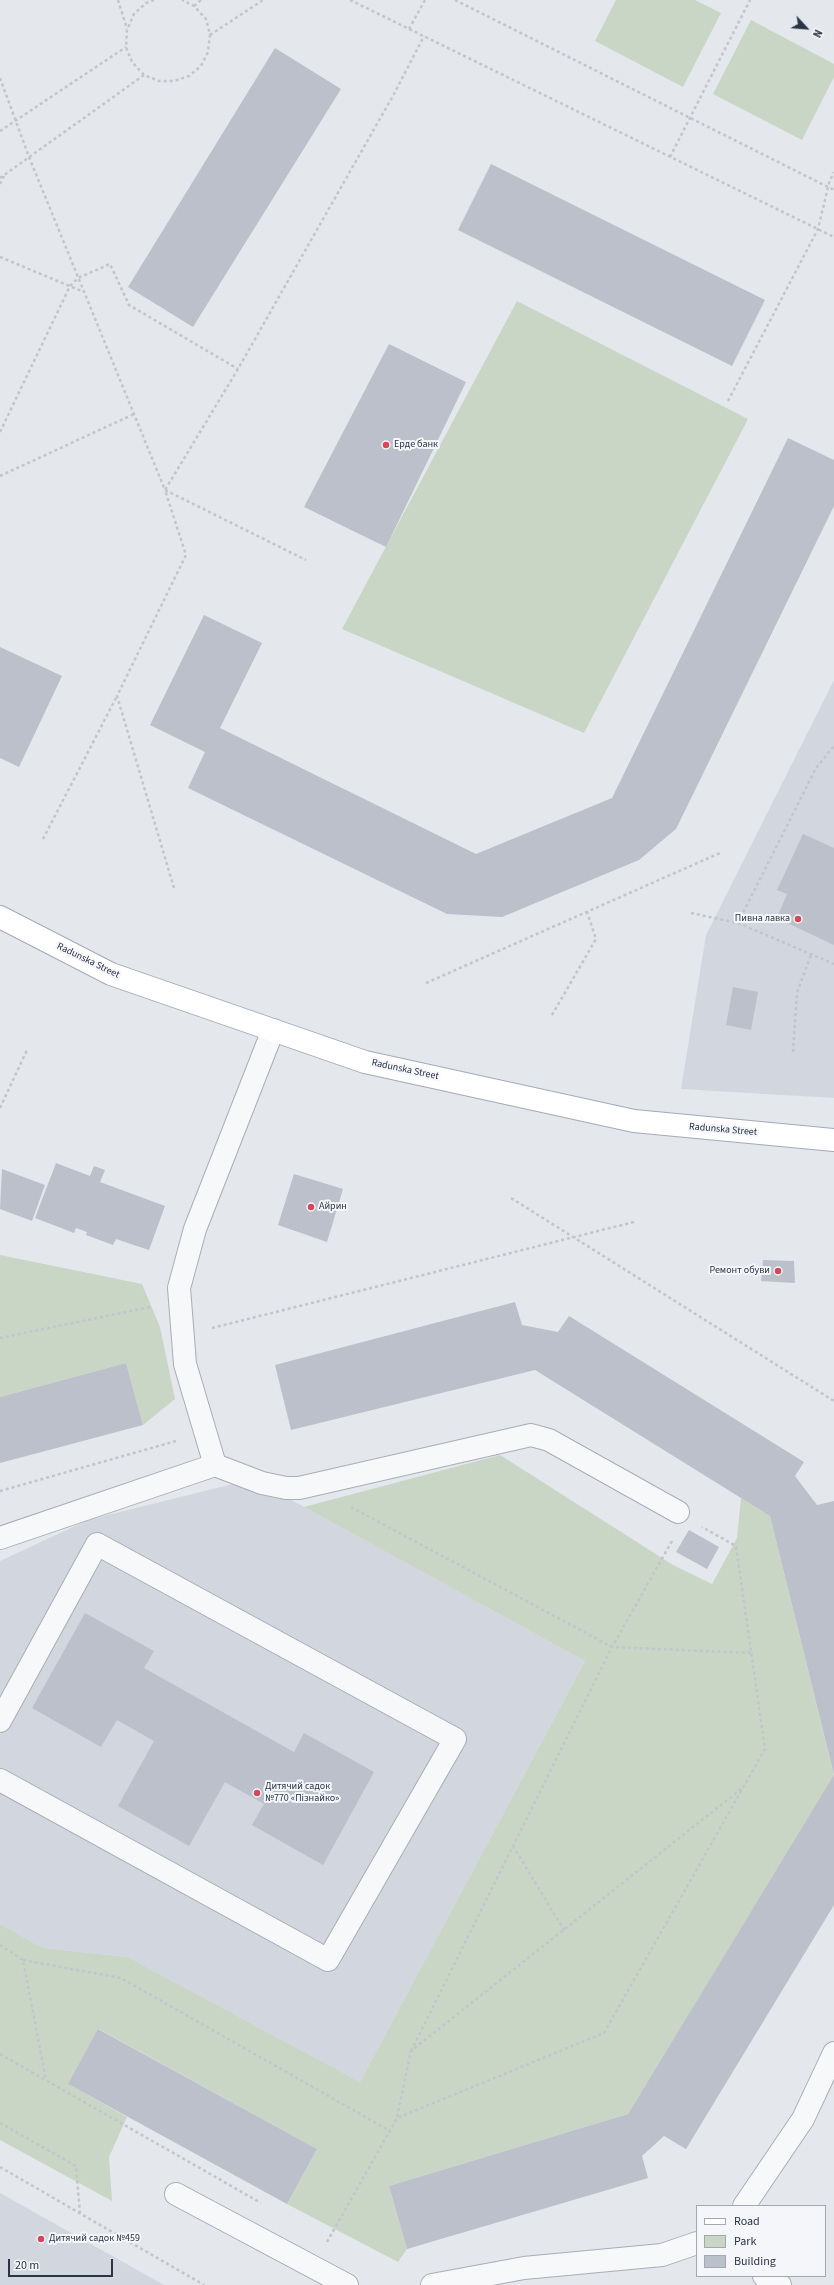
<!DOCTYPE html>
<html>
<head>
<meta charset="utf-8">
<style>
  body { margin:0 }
  #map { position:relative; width:834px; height:2285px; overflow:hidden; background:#e4e7ec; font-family:"Source Sans 3",sans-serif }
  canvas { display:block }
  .legend { position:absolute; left:696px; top:2205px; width:130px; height:72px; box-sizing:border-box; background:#f4f6f9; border:1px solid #a4a8b1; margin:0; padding:5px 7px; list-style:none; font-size:12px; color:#2b3445 }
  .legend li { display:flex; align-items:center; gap:8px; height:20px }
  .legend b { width:20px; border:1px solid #a4a8b1 }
  .north { position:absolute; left:786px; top:8px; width:40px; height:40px; -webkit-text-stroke:3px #f4f6f9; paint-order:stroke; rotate:116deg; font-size:11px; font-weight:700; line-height:16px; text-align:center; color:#2b3445 }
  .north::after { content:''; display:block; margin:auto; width:14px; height:18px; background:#2b3445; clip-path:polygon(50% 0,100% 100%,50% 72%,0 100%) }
  .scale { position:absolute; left:8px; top:2259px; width:105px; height:18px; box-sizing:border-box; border:2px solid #2b3445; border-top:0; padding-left:5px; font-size:12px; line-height:14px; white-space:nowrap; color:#2b3445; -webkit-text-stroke:3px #f4f6f9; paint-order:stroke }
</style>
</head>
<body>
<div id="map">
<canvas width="834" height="2285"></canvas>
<ul class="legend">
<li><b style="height:5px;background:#fff"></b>Road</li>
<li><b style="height:11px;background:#c9d6c5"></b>Park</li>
<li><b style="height:11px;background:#bbc0ca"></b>Building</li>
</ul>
<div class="north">N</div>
<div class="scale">20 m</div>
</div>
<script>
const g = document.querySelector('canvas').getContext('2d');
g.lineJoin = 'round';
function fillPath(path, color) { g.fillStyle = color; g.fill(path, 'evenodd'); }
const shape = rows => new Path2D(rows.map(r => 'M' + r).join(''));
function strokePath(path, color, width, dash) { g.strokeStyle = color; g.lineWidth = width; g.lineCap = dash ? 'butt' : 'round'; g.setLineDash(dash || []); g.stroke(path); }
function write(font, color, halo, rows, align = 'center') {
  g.font = font + ' "Source Sans 3",sans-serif'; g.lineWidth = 4; g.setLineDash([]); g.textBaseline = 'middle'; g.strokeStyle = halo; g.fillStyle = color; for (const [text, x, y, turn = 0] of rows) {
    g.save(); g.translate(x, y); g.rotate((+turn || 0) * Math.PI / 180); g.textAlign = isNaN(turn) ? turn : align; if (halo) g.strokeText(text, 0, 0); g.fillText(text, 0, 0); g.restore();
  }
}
fillPath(shape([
  [834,680,834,1098,681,1089,706,935],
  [253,1479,585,1661,360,2082,128,1957,43,1948,0,1924,0,1561,88,1520],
  [0,2193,164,2285,0,2285]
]), '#d2d6de');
fillPath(shape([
  [616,0,695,0,721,13,683,87,595,41],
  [751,20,834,64,834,77,802,140,713,94],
  [517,301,748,419,584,733,342,629],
  [0,1255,142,1284,160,1327,175,1399,143,1425,126,1363,0,1397],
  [500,1455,673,1565,712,1584,737,1538,741,1498,770,1516,834,1776,628,2114,389,2186,407,2249,398,2262,287,2204,317,2149,99,2029,68,2084,127,2117,109,2157,112,2201,0,2140,0,1924,43,1948,128,1957,360,2082,585,1661,304,1507]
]), '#c9d6c5');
fillPath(shape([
  [275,48,341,89,193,327,128,287],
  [491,164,765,300,732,366,458,230],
  [389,344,466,382,386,547,304,507],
  [788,438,834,460,834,506,676,829,639,860,502,917,447,914,188,788,205,752,150,725,204,615,262,643,220,728,476,854,612,798],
  [0,647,62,676,19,767,0,758],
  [803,834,834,848,834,945,777,918,787,894,777,890],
  [733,987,758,992,751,1030,726,1025],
  [56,1163,90,1176,94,1166,105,1170,100,1182,165,1206,149,1250,116,1239,113,1245,86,1235,87,1232,76,1228,74,1233,35,1218],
  [2,1169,45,1185,32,1221,0,1209],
  [294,1174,343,1189,327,1242,278,1225],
  [763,1260,794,1261,795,1283,761,1281],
  [515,1302,522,1325,558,1332,569,1316,804,1462,795,1476,817,1505,834,1501,834,1775,770,1516,535,1370,291,1430,275,1365],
  [126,1363,143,1425,0,1463,0,1397],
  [689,1530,719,1547,707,1569,676,1552],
  [85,1613,154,1651,144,1668,294,1752,304,1733,374,1772,323,1865,252,1825,264,1804,225,1782,189,1846,118,1806,154,1741,117,1720,101,1747,32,1708],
  [834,1775,834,1905,686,2149,664,2136,642,2156,648,2178,407,2249,389,2186,628,2114],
  [98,2029,317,2149,287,2204,68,2084]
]), '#bbc0ca');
const minor = shape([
  [215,1465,185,1364,179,1288,195,1229,273,1030],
  [0,1538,215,1465,262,1483,286,1488,299,1488,531,1435,549,1440,678,1512],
  [0,1721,97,1544,455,1739,328,1960,0,1780],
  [176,2194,347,2285],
  [744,2206,803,2119,834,2053],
  [764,2276,780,2285],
  [432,2285,524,2268,662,2255,697,2243]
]);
const major = shape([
  [0,917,111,974,365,1062,634,1121,834,1140]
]);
strokePath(minor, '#a9aeb7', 24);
strokePath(major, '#a3abb8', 24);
strokePath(shape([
  [118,0,127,29],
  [154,0,146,3,134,14,127,30,126,47,132,62,144,75,159,81,174,81,189,76,201,66,208,52,210,35,206,19,194,6,182,0],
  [350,0,834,237],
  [455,0,834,190],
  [194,6,201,0],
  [409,29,425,0],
  [210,35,263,0],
  [0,78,29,157,165,490,306,560],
  [0,131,126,47],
  [670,157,750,0],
  [0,178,144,75],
  [0,184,4,176],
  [0,257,84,292],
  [728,401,818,229,829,183,834,172],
  [0,432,70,286,78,278,110,264,129,305,238,369],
  [0,476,134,414],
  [43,839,117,696],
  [174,888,117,696,186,555,165,490,238,369,394,94,424,36],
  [691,913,738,923,834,964],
  [738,923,816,768,834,746],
  [426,983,720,853],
  [552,1015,596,939,587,912],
  [793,1052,797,992,811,955],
  [0,1108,27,1050],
  [511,1198,834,1401],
  [212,1328,634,1222],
  [0,1338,150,1307],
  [0,1491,176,1441],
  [351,1507,612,1647,751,1653],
  [513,1846,564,1930],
  [0,1945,23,1960,46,2080],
  [23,1960,121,1978,390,2131],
  [411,2051,612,1647,672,1541],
  [0,2054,261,2203],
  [397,2117,411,2051,741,1789],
  [0,2123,76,2166,80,2213],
  [0,2167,204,2285],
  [327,2242,397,2118,604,2033,765,1749,736,1546,702,1527]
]), '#c2c5cb', 2.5, [3, 3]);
strokePath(minor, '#f7f8fa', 22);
strokePath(major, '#fff', 22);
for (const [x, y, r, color] of [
  [386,445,4,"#d1495b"],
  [798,919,4,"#d1495b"],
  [311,1207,4,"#d1495b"],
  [778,1271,4,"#d1495b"],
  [257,1793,4,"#d1495b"],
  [41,2239,4,"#d1495b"]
]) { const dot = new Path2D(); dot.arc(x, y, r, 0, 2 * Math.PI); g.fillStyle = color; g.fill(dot); strokePath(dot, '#f4f6f9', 1.5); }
write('10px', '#2b3445', '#f4f6f9', [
  ["Ерде банк",394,445],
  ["Пивна лавка",790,919,"right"],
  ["Айрин",319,1207],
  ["Ремонт обуви",770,1271,"right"],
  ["Дитячий садок",265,1787],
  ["№770 «Пізнайко»",265,1799],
  ["Дитячий садок №459",49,2239]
], 'left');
write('10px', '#2b3445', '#f4f6f9', [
  ["Radunska Street",88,961,26],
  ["Radunska Street",405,1070,12],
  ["Radunska Street",723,1130,5]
]);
</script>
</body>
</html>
